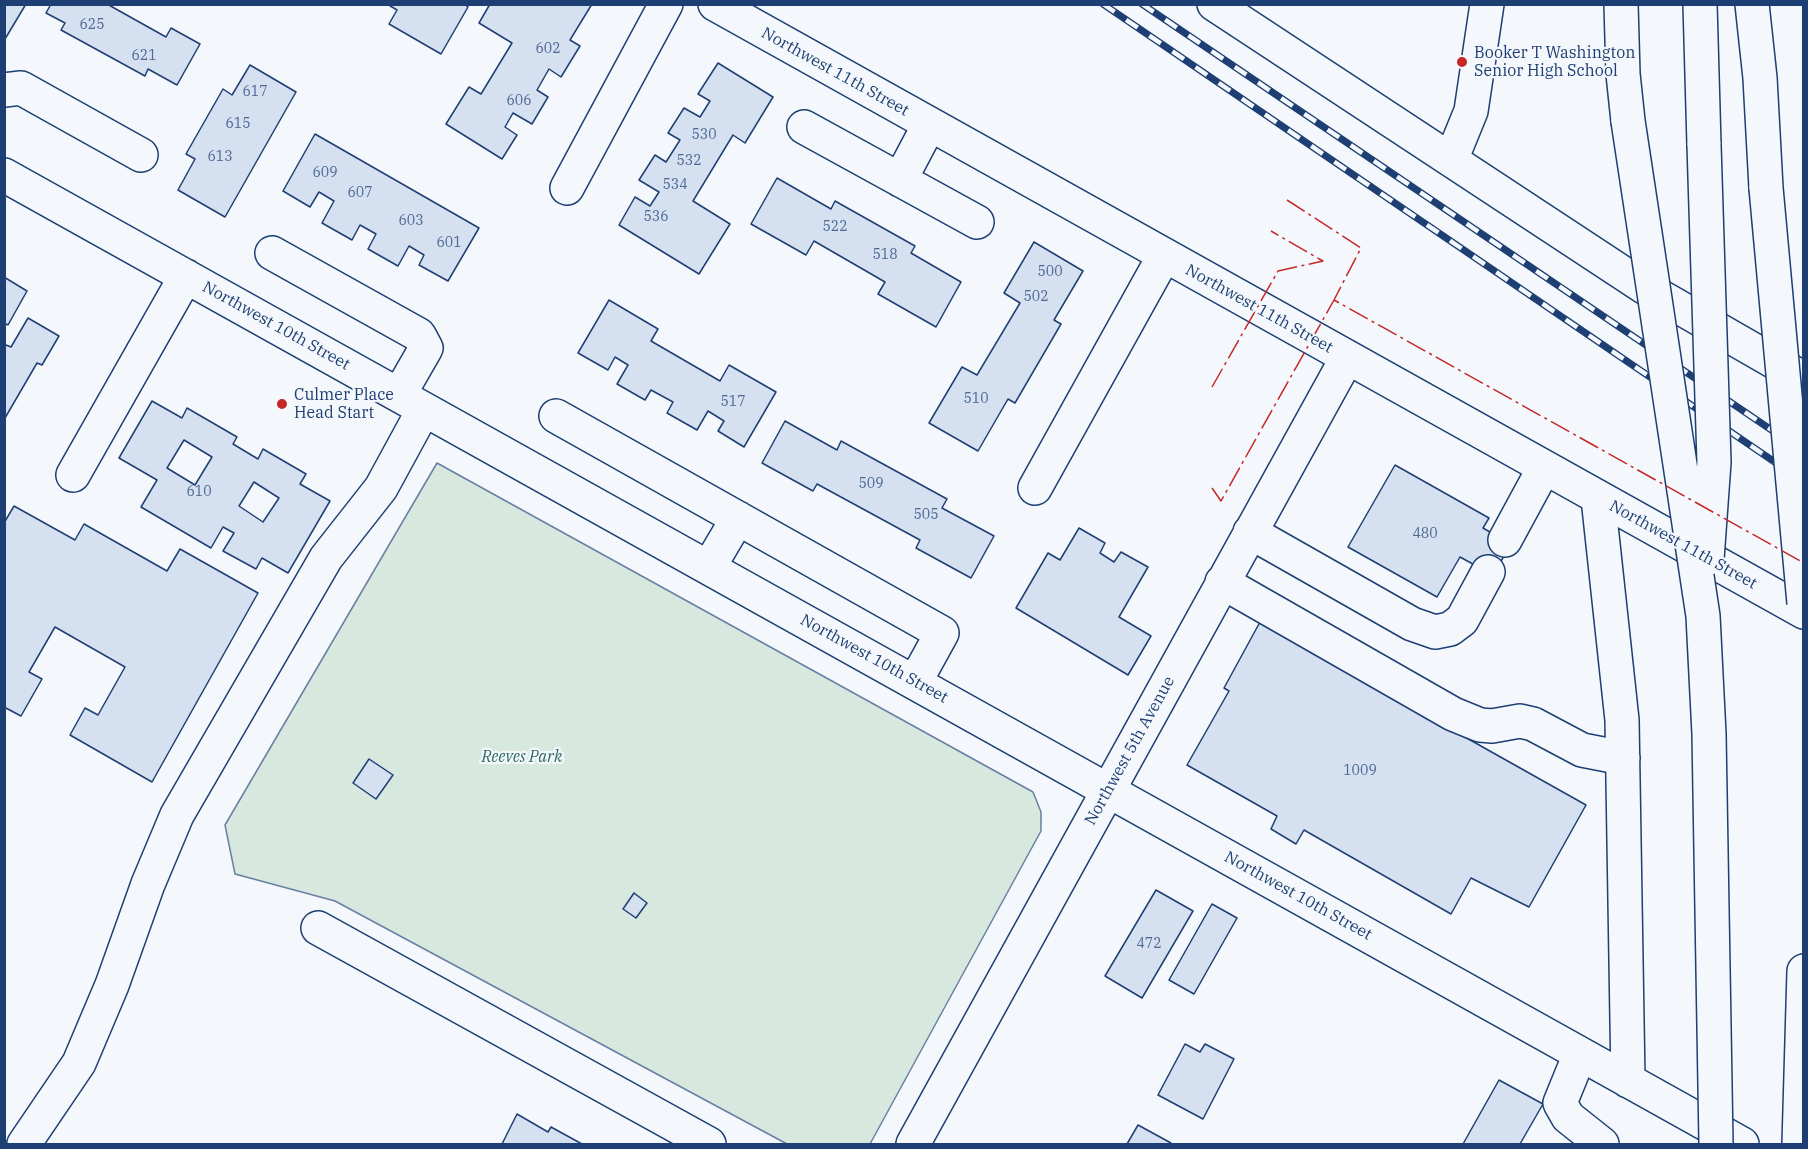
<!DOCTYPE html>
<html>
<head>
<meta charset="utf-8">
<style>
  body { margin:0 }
  #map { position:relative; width:1808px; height:1149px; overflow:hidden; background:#f4f7fb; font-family:"IBM Plex Serif",serif }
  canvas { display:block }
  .frame { position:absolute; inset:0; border:6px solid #1d3f73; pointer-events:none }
</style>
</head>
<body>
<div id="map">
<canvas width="1808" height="1149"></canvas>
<div class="frame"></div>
</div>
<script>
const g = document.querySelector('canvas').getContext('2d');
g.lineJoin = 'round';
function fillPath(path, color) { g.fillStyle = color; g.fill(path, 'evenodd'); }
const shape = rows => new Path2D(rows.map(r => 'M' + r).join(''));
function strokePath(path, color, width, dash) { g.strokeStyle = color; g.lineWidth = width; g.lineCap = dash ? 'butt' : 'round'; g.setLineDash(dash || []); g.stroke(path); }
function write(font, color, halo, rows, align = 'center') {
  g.font = font + ' "IBM Plex Serif",serif'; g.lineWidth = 4.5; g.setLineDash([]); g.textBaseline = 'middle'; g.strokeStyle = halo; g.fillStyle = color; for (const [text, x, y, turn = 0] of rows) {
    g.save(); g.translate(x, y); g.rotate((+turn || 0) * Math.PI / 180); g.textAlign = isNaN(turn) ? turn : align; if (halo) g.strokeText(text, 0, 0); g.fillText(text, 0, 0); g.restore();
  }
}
const green = shape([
  [437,463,1033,792,1041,812,1041,831,870,1144,787,1144,335,901,235,874,225,825,437,463]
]);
fillPath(green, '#d7e8df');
strokePath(green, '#687fa3', 1.5);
const building = shape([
  [4,4,26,4,5,39,4,38,4,4],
  [51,4,107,4,166,37,171,28,200,44,177,85,148,69,145,76,61,30,65,23,46,13,51,4],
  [387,4,464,4,468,7,441,54,389,24,397,10,387,4],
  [490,4,592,4,570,40,580,46,561,77,549,69,537,90,548,97,532,124,513,113,505,127,517,135,502,159,446,124,469,87,481,94,512,43,479,23,490,4],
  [718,63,773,97,745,143,733,135,693,201,730,224,699,274,619,225,635,197,650,206,659,192,639,180,655,155,666,162,680,140,668,133,684,108,700,117,710,101,698,94,718,63],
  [250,65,296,92,225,217,178,190,195,159,186,154,223,89,232,95,250,65],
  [315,134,479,228,448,281,419,265,424,255,409,246,398,266,368,249,376,234,360,225,352,240,322,223,334,201,319,192,310,207,283,191,315,134],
  [777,178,831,209,835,201,915,246,911,253,961,282,936,327,878,294,885,282,814,241,806,255,751,224,777,178],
  [1034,242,1083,271,1054,320,1061,324,1015,403,1008,399,978,451,929,423,962,367,977,375,1020,303,1004,293,1034,242],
  [4,277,27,291,8,325,4,323,4,277],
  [609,300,658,329,651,341,720,381,729,365,776,392,744,447,718,431,724,421,708,411,697,430,667,413,673,402,651,390,645,400,617,384,628,365,615,357,608,370,578,353,609,300],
  [28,318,59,336,42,365,37,363,5,418,4,348,6,345,11,347,28,318],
  [152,401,182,418,187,408,237,437,233,444,258,459,263,449,306,474,300,484,330,501,288,573,262,558,256,569,223,551,234,533,223,527,211,548,141,507,157,480,119,458,152,401],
  [184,440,212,457,195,485,167,468,184,440],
  [254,482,279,498,263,522,239,506,254,482],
  [785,421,837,450,841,441,947,499,942,508,994,536,971,578,916,548,920,540,817,484,813,491,762,463,785,421],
  [1395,465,1489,518,1483,528,1511,544,1493,575,1460,557,1437,597,1348,547,1395,465],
  [14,506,75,540,84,524,167,571,180,549,258,593,152,782,70,735,85,708,98,715,125,667,55,627,29,672,42,679,21,716,4,707,4,523,14,506],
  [1079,528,1105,543,1100,553,1114,562,1121,552,1148,567,1119,617,1151,636,1128,675,1016,608,1048,553,1060,560,1079,528],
  [1260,622,1586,805,1529,907,1471,878,1451,914,1304,830,1296,844,1271,829,1277,816,1187,765,1229,691,1224,688,1260,622],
  [369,759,393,775,376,799,353,783,369,759],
  [1156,890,1193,911,1142,998,1105,976,1156,890],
  [634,893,647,903,636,918,623,909,634,893],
  [1212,904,1237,918,1194,994,1169,980,1212,904],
  [1185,1044,1200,1052,1205,1044,1234,1059,1203,1119,1158,1095,1185,1044],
  [1499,1080,1543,1104,1520,1144,1463,1144,1499,1080],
  [517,1114,548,1132,551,1127,582,1144,502,1144,517,1114],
  [1138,1125,1171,1143,1170,1144,1127,1144,1138,1125]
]);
fillPath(building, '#d5e0f0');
strokePath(building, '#1d3f73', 1.5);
const minor = shape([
  [715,4,1804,612],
  [1214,4,1644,287,1804,379],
  [4,90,21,88,141,155],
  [804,127,977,222],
  [1451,160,1471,111,1487,4],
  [4,175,1742,1144],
  [900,180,929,125],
  [567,188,666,4],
  [272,253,419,335,426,348,399,395],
  [556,416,942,633,915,682],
  [73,475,186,276],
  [1035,488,1164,256],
  [1598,498,1622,720,1628,1081],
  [1250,532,1412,624,1435,632,1450,629,1462,620,1488,572],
  [1505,540,1544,468],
  [709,567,738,518],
  [1222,582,1453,714,1480,725,1492,726,1520,721,1533,724,1582,750,1623,758],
  [318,928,709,1144],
  [1580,1054,1560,1103,1568,1117,1602,1144],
  [24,1144,79,1063,112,985,148,884,177,815,326,558,381,488,424,409],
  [913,1144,1347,358]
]);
const highway = shape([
  [1621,4,1623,74,1628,121],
  [1700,4,1704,145],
  [1752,4,1760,78,1766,188],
  [1799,1144,1804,971]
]);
strokePath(minor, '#1d3f73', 36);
strokePath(highway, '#1d3f73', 36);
strokePath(minor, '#f4f7fb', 33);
strokePath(highway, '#f4f7fb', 33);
const rail = shape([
  [1103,4,1804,482],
  [1142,4,1804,452]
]);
strokePath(rail, '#1d3f73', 7);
strokePath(rail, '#f4f7fb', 4.5, [14]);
const highwayBridge = shape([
  [1628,121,1703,616,1709,734,1716,1144],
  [1704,145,1714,462,1707,559],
  [1766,188,1804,603]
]);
strokePath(highwayBridge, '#1d3f73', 36, []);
strokePath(highwayBridge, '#f4f7fb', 33);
strokePath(shape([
  [1287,200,1361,248,1334,300],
  [1212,387,1278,271,1323,261,1271,231],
  [1212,488,1221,501,1334,300,1804,563]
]), '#c62828', 1.5, [21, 4.5, 3, 4.5]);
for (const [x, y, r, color] of [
  [1462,62,6,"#c62828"],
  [282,404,6,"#c62828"]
]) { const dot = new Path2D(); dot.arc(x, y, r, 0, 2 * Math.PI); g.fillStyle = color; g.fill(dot); strokePath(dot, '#f4f7fb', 2); }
write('14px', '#4b6792', null, [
  ["625",92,25],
  ["602",548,49],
  ["621",144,56],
  ["617",255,92],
  ["606",519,101],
  ["615",238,124],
  ["530",704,135],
  ["613",220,157],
  ["532",689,161],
  ["609",325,173],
  ["534",675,185],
  ["607",360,193],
  ["536",656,217],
  ["603",411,221],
  ["522",835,227],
  ["601",449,243],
  ["518",885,255],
  ["500",1050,272],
  ["502",1036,297],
  ["510",976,399],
  ["517",733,402],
  ["509",871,484],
  ["610",199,492],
  ["505",926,515],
  ["480",1425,534],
  ["1009",1360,771],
  ["472",1149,944]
]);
write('16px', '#1d3f73', '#f4f7fb', [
  ["Booker T Washington",1474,53],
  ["Senior High School",1474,71],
  ["Culmer Place",294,395],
  ["Head Start",294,413]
], 'left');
write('16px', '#1d3f73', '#f4f7fb', [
  ["Northwest 11th Street",835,72,29],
  ["Northwest 11th Street",1259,309,29],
  ["Northwest 10th Street",276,326,29],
  ["Northwest 11th Street",1683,545,29],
  ["Northwest 10th Street",874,659,29],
  ["Northwest 5th Avenue",1130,751,-61],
  ["Northwest 10th Street",1298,896,29]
]);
write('italic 16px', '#2c6c60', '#f4f7fb', [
  ["Reeves Park",522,757]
]);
</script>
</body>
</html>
